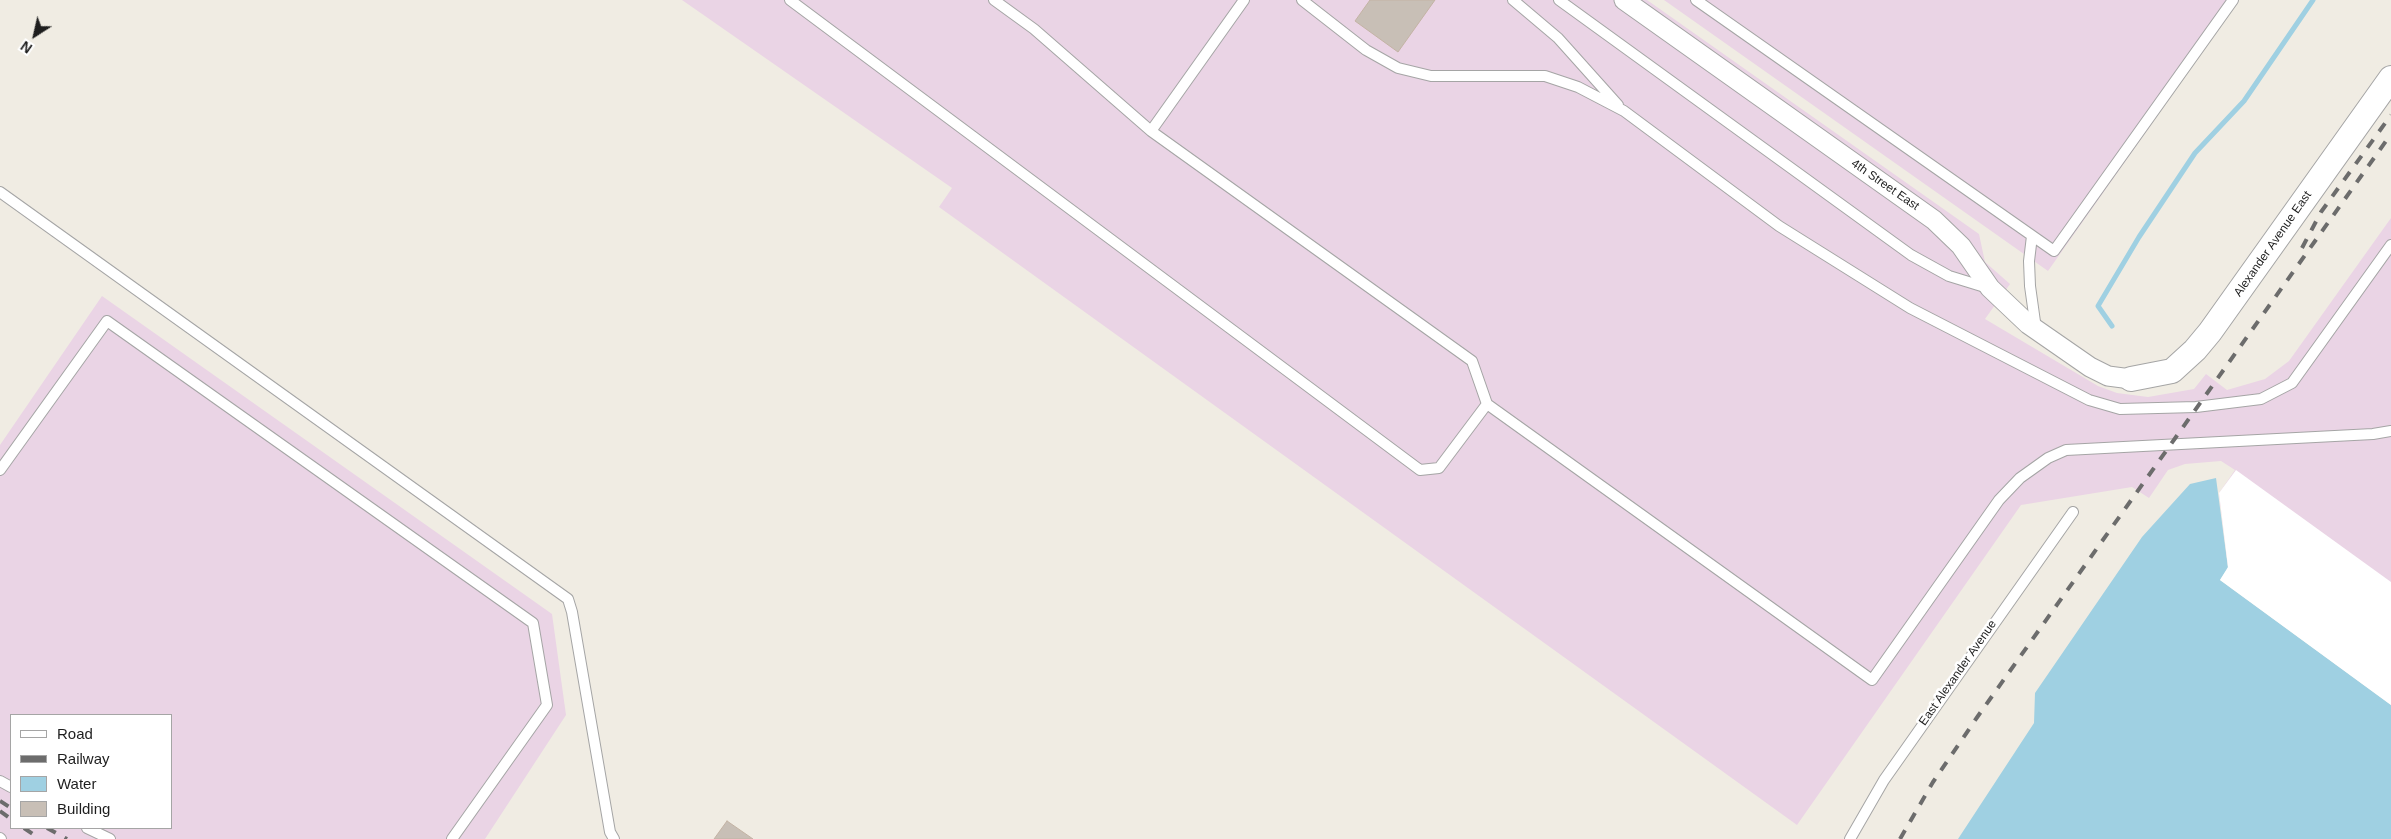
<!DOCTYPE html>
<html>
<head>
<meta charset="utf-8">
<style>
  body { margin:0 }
  #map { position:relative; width:2391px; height:839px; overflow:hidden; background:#f0ece3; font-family:Arial,sans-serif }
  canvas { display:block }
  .legend { position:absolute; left:10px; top:714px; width:162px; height:115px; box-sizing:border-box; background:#fff; border:1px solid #a5a5a5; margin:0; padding:6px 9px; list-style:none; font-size:15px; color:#1e1e1e }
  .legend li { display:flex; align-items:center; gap:10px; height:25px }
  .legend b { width:25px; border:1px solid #a5a5a5 }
  .north { position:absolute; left:10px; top:10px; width:50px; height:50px; -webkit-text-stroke:4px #fff; paint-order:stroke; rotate:215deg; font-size:14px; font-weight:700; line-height:20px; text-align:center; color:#1e1e1e }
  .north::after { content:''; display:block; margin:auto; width:18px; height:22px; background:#1e1e1e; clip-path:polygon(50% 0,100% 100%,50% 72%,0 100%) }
</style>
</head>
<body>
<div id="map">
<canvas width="2391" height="839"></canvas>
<ul class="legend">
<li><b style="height:6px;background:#fff"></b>Road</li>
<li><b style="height:6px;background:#6c6c6c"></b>Railway</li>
<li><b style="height:14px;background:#9fd0e2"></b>Water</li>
<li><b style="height:14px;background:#c8bfb6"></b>Building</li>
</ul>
<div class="north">N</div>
</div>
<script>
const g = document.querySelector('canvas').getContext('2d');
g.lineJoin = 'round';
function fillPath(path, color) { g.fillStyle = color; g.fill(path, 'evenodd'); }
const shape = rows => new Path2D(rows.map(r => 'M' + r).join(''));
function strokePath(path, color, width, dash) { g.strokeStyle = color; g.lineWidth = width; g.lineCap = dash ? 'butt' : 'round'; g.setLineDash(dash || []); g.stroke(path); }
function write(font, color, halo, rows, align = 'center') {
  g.font = font + ' Arial,sans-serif'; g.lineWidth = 5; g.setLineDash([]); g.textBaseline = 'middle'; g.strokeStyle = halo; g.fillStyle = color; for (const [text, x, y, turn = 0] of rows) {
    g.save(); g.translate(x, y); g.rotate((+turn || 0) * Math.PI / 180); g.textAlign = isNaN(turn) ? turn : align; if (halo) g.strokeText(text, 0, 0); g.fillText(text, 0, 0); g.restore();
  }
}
fillPath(shape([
  [682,0,1647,0,1979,234,1985,262,2010,284,1985,319,2098,386,2117,393,2148,397,2194,389,2206,374,2227,390,2265,379,2289,361,2391,218,2391,705,2228,567,2219,493,2235,470,2221,461,2185,464,2168,470,2149,498,2132,487,2021,505,1797,825,939,207,952,188],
  [1664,0,2239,0,2048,271],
  [102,296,552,614,566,715,485,839,0,839,0,445],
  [11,715,171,715,171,828,11,828]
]), '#ead4e5');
fillPath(shape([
  [2216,478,2228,568,2220,580,2391,705,2391,839,1958,839,2034,723,2035,693,2142,537,2190,484]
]), '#9fd0e2');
fillPath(shape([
  [2236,470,2391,582,2391,705,2220,580,2228,567,2219,493]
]), '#fff');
strokePath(shape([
  [2112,326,2098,306,2139,237,2195,153,2244,101,2313,0]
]), '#9fd0e2', 5);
const building = shape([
  [1370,0,1435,0,1398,52,1355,21,1370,0],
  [727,821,753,839,714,839,727,821]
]);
fillPath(building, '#c8bfb6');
strokePath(building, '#c3b3a4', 1);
const service = shape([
  [790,0,1420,470,1439,468,1487,404],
  [994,0,1034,29,1151,131,1472,361,1487,404,1872,680,1999,500,2020,478,2048,458,2066,450,2373,434,2391,431],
  [1302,0,1366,50,1398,68,1431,76,1545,76,1578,87,1624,111,1779,226,1910,308,2089,400,2120,409,2196,407,2261,399,2292,383,2391,245],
  [1513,0,1558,38,1618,105],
  [1559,0,1911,255,1949,276,1988,288],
  [1696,0,2054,251,2233,0],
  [1151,131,1244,0],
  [0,192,568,599,572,612,610,832,614,839],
  [2032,236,2029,261,2030,286,2036,329],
  [0,470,107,321,533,623,547,705,452,839],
  [0,781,11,787],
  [87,828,110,839],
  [0,838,1,839],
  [1850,839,1884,780,2073,512]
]);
const minor = shape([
  [1624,0,1934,220,1961,246,1990,288,2028,324,2090,367,2108,376,2131,379]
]);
const tertiary = shape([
  [2131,379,2172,371,2195,350,2210,332,2391,78]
]);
strokePath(service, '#a5a5a5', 12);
strokePath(minor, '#a5a5a5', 21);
strokePath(tertiary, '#a5a5a5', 26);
strokePath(service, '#fff', 10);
strokePath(minor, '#fff', 19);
strokePath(tertiary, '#fff', 24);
strokePath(shape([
  [2302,248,2321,212,2391,115],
  [0,801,11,808],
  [0,811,11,819],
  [24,828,40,839],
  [47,828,67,839],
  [1900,839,1933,782,1978,716,2391,134]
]), '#6c6c6c', 4, [10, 10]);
write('12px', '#1e1e1e', '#fff', [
  ["4th Street East",1885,185,35],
  ["Alexander Avenue East",2273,244,-55],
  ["East Alexander Avenue",1958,673,-55]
]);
</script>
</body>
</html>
